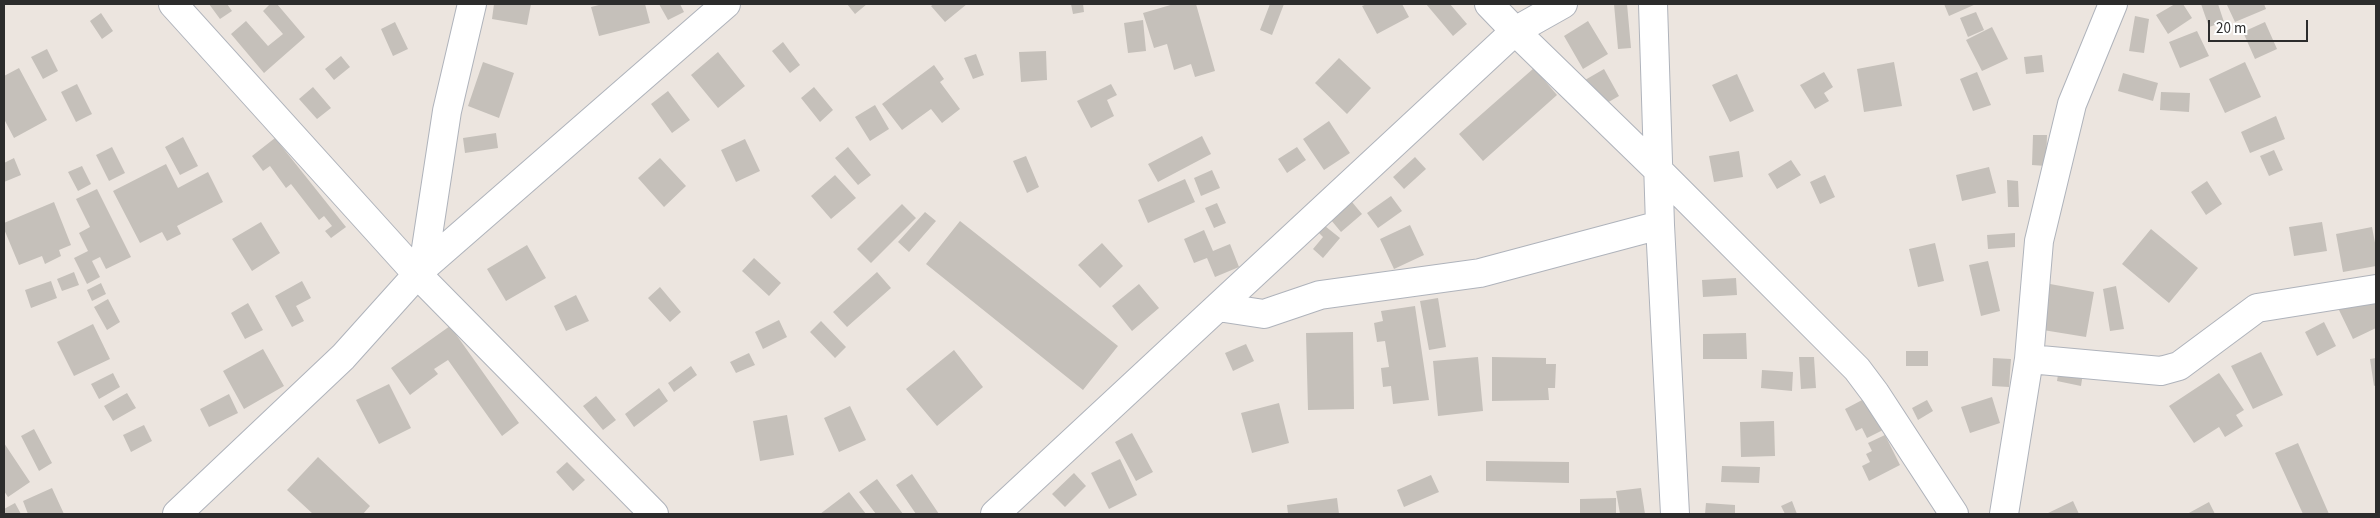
<!DOCTYPE html>
<html>
<head>
<meta charset="utf-8">
<style>
  body { margin:0 }
  #map { position:relative; width:2380px; height:518px; overflow:hidden; background:#ece5df; font-family:"Source Sans 3",sans-serif }
  canvas { display:block }
  .frame { position:absolute; inset:0; border:5px solid #2c2c2c; pointer-events:none }
  .scale { position:absolute; left:2208px; top:20px; width:100px; height:22px; box-sizing:border-box; border:2px solid #2c2c2c; border-top:0; padding-left:6px; font-size:15px; line-height:18px; white-space:nowrap; color:#2c2c2c; -webkit-text-stroke:4px #fff; paint-order:stroke }
</style>
</head>
<body>
<div id="map">
<canvas width="2380" height="518"></canvas>
<div class="frame"></div>
<div class="scale">20 m</div>
</div>
<script>
const g = document.querySelector('canvas').getContext('2d');
g.lineJoin = 'round';
function fillPath(path, color) { g.fillStyle = color; g.fill(path, 'evenodd'); }
const shape = rows => new Path2D(rows.map(r => 'M' + r).join(''));
function strokePath(path, color, width, dash) { g.strokeStyle = color; g.lineWidth = width; g.lineCap = dash ? 'butt' : 'round'; g.setLineDash(dash || []); g.stroke(path); }
fillPath(shape([
  [209,4,227,4,232,11,220,19],
  [270,4,277,4,305,37,264,73,231,34,246,21,268,46,283,34,263,11],
  [494,4,531,4,527,25,492,19],
  [603,4,645,4,650,23,599,36,591,7],
  [659,4,680,4,684,12,668,20],
  [847,4,867,4,855,14],
  [934,4,967,4,945,22,931,6],
  [1071,4,1083,4,1084,12,1073,14],
  [1174,4,1196,4,1215,71,1195,77,1191,64,1174,70,1167,44,1154,48,1143,13],
  [1270,4,1284,4,1272,35,1260,30],
  [1367,4,1402,4,1409,17,1377,34,1362,6],
  [1426,4,1450,4,1467,24,1453,36],
  [1614,4,1627,4,1631,48,1618,49],
  [1944,4,1976,4,1949,16],
  [2175,4,2183,4,2192,18,2168,34,2156,15],
  [2201,4,2218,4,2224,22,2209,27],
  [2230,4,2264,4,2266,9,2235,22,2227,5],
  [1976,12,1984,30,1968,37,1960,18],
  [101,13,113,31,102,39,90,21],
  [2135,16,2149,19,2144,53,2129,51],
  [1143,20,1146,51,1128,53,1124,23],
  [1588,21,1608,54,1583,69,1564,36],
  [395,22,408,49,393,56,381,29],
  [2265,22,2277,49,2255,59,2243,32],
  [1992,27,2008,59,1982,71,1966,40],
  [2197,31,2209,56,2180,68,2169,42],
  [783,42,800,65,790,73,772,51],
  [47,49,58,71,43,79,31,57],
  [1046,51,1047,80,1021,82,1019,52],
  [718,52,745,86,718,108,691,75],
  [976,54,984,75,973,79,964,58],
  [2042,55,2044,72,2026,74,2024,57],
  [341,56,350,67,334,80,325,69],
  [1339,58,1371,88,1347,114,1315,83],
  [483,62,514,73,499,118,468,106],
  [1894,62,1902,106,1864,112,1857,69],
  [2245,62,2261,97,2225,113,2209,79],
  [934,65,944,79,940,82,960,109,942,123,931,109,902,130,882,104],
  [19,68,47,120,14,138,4,119,4,76],
  [1534,68,1557,95,1483,161,1459,134],
  [1604,69,1619,96,1600,107,1585,80],
  [1824,72,1833,87,1824,93,1829,101,1815,109,1800,85],
  [1977,72,1991,105,1973,111,1960,79],
  [2123,73,2158,83,2153,101,2118,91],
  [1737,74,1754,111,1730,122,1712,85],
  [77,84,92,114,76,122,61,92],
  [1111,84,1117,95,1107,100,1114,116,1091,128,1077,101],
  [313,87,331,108,317,119,299,99],
  [814,87,833,110,820,122,801,98],
  [668,91,690,120,672,133,651,104],
  [2161,92,2190,93,2189,112,2160,110],
  [875,105,889,129,870,141,855,117],
  [2276,116,2285,139,2250,153,2241,132],
  [1329,121,1350,153,1324,170,1303,139],
  [496,133,498,148,465,153,463,138],
  [2033,135,2047,135,2046,166,2032,165],
  [1202,136,1211,154,1158,182,1148,164],
  [183,137,198,166,180,175,165,147],
  [275,138,346,227,331,238,325,231,332,226,324,216,319,220,291,184,286,188,270,166,263,171,252,156],
  [745,139,760,171,736,182,721,150],
  [112,147,125,173,109,181,96,155],
  [848,147,871,175,858,185,835,158],
  [1297,147,1306,160,1287,173,1278,159],
  [2274,150,2283,170,2269,176,2260,156],
  [1739,151,1743,177,1714,182,1709,156],
  [1026,156,1039,187,1027,193,1013,161],
  [1415,157,1426,169,1404,189,1393,177],
  [14,158,21,175,4,182,4,163],
  [660,158,686,186,664,207,638,178],
  [1791,160,1801,175,1777,189,1768,174],
  [166,164,178,188,208,172,223,202,177,226,181,234,167,241,162,232,140,243,113,191],
  [82,166,91,184,78,191,68,172],
  [1989,167,1996,193,1962,201,1956,175],
  [1212,170,1220,188,1201,196,1194,178],
  [835,175,856,198,831,219,811,196],
  [1825,175,1835,197,1820,204,1810,182],
  [1185,179,1195,202,1148,223,1138,200],
  [2007,180,2018,181,2019,207,2008,207],
  [2207,181,2222,204,2206,215,2191,192],
  [97,189,131,257,106,269,100,257,92,261,100,277,87,284,74,258,88,251,79,233,90,227,76,199],
  [1391,196,1402,211,1378,228,1367,213],
  [54,202,71,245,59,250,61,256,45,264,42,256,19,265,4,229,4,223],
  [1352,202,1362,214,1341,232,1331,220],
  [1217,203,1226,223,1214,228,1205,208],
  [902,204,916,218,871,263,857,249],
  [925,212,936,221,909,252,898,242],
  [960,221,1118,346,1083,390,926,264],
  [261,222,280,253,252,271,232,239],
  [2322,222,2327,251,2294,256,2289,227],
  [1410,225,1424,255,1394,269,1380,239],
  [1325,226,1340,238,1323,258,1313,249,1323,237,1319,233],
  [2372,227,2376,248,2376,266,2343,272,2336,234],
  [2151,229,2198,268,2169,303,2122,264],
  [1204,230,1213,251,1230,244,1239,267,1215,277,1207,258,1194,263,1184,239],
  [2015,233,2015,247,1988,249,1987,235],
  [1102,243,1123,266,1100,288,1078,265],
  [1935,243,1944,281,1918,287,1909,249],
  [527,245,546,278,506,301,487,269],
  [754,258,781,283,769,296,742,271],
  [1988,261,2000,311,1981,316,1969,265],
  [74,272,79,285,62,291,57,279],
  [877,272,891,288,847,327,833,312],
  [1736,278,1737,295,1703,297,1702,280],
  [51,281,57,298,31,308,25,290],
  [302,281,311,298,296,306,304,321,292,327,275,296],
  [101,283,106,294,92,301,87,290],
  [1139,284,1159,308,1132,331,1112,306],
  [2050,284,2094,292,2086,337,2043,330],
  [2116,286,2124,329,2110,331,2103,289],
  [660,287,681,312,670,322,648,298],
  [2370,293,2376,306,2376,328,2353,339,2338,308],
  [576,295,589,321,566,331,554,306],
  [1438,298,1446,347,1429,350,1420,301],
  [108,299,120,322,107,330,94,307],
  [248,303,263,330,245,339,231,313],
  [1415,306,1429,400,1393,404,1391,386,1383,387,1381,368,1389,367,1385,341,1377,342,1374,323,1383,321,1381,311],
  [779,320,787,337,763,349,755,332],
  [821,321,846,347,835,358,810,332],
  [2324,322,2336,346,2317,356,2305,332],
  [93,324,110,359,74,376,57,342],
  [450,326,519,423,502,436,448,360,434,369,438,374,410,395,391,368],
  [1353,332,1354,409,1308,410,1306,333],
  [1746,333,1747,359,1703,359,1703,334],
  [1246,344,1254,361,1233,371,1225,353],
  [263,349,284,386,244,409,223,371],
  [954,350,983,387,937,426,906,389],
  [1906,351,1928,351,1928,366,1906,366],
  [2261,352,2283,395,2253,409,2231,366],
  [749,353,755,365,736,373,730,362],
  [1478,357,1483,411,1438,416,1433,361],
  [1492,357,1546,358,1546,364,1556,364,1555,388,1548,388,1549,400,1492,401],
  [1799,357,1814,357,1816,388,1801,389],
  [1993,358,2011,359,2009,387,1992,386],
  [2376,358,2376,385,2374,386,2370,359],
  [691,366,697,375,674,392,668,383],
  [2059,368,2083,373,2081,386,2057,381],
  [1762,370,1793,372,1792,391,1761,388],
  [113,373,120,387,99,399,91,384],
  [2219,373,2244,410,2236,415,2243,426,2225,437,2219,427,2194,443,2169,406],
  [389,384,411,428,379,444,356,400],
  [659,388,668,401,634,427,625,414],
  [127,393,136,408,113,421,104,406],
  [229,394,238,413,209,427,200,409],
  [596,396,616,420,603,430,583,406],
  [1992,397,2000,423,1970,433,1961,407],
  [1866,398,1883,430,1867,438,1862,428,1856,431,1845,409],
  [1927,400,1933,411,1918,420,1912,408],
  [1279,403,1289,443,1252,453,1241,413],
  [850,406,866,440,839,452,824,418],
  [787,415,794,455,760,461,753,421],
  [1774,421,1775,456,1741,457,1740,422],
  [144,425,152,441,131,452,123,435],
  [34,429,52,463,39,471,21,436],
  [1132,433,1153,472,1136,481,1115,442],
  [1885,435,1900,465,1869,481,1862,466,1870,462,1866,454,1872,451,1868,443],
  [4,443,30,482,8,497,4,491],
  [2298,443,2329,514,2303,514,2275,453],
  [318,457,370,506,363,514,313,514,287,490],
  [1120,459,1137,495,1109,509,1091,473],
  [1486,461,1569,462,1569,483,1486,481],
  [567,462,585,480,573,491,556,472],
  [1722,466,1760,467,1759,483,1721,482],
  [1074,473,1086,486,1065,507,1052,494],
  [912,474,939,514,916,514,896,485],
  [1431,475,1439,492,1404,507,1397,490],
  [877,479,903,514,876,514,859,492],
  [52,488,64,514,28,514,23,501],
  [1641,488,1645,514,1620,514,1616,491],
  [849,492,866,514,820,514],
  [1337,498,1339,514,1288,514,1287,505],
  [1616,498,1616,514,1580,514,1580,499],
  [1792,501,1797,514,1785,514,1781,506],
  [2073,501,2079,514,2046,514],
  [2209,502,2215,514,2187,514],
  [15,503,21,514,4,514,4,509],
  [1706,503,1735,505,1735,514,1705,514]
]), '#c5c0ba');
const minor = shape([
  [173,4,418,275,654,514],
  [1489,4,1515,31,1563,4],
  [1653,4,1660,225,1675,514],
  [423,268,726,4],
  [1218,307,1264,314,1320,295,1480,273,1660,225],
  [2029,359,2161,371,2179,366,2257,308,2376,289],
  [177,514,343,357,423,268,447,111,472,4],
  [995,514,1515,31,1660,172,1857,369,1875,393,1954,514],
  [2004,514,2029,359,2039,241,2072,104,2113,4]
]);
strokePath(minor, '#afb3bb', 30);
strokePath(minor, '#fff', 28);
</script>
</body>
</html>
